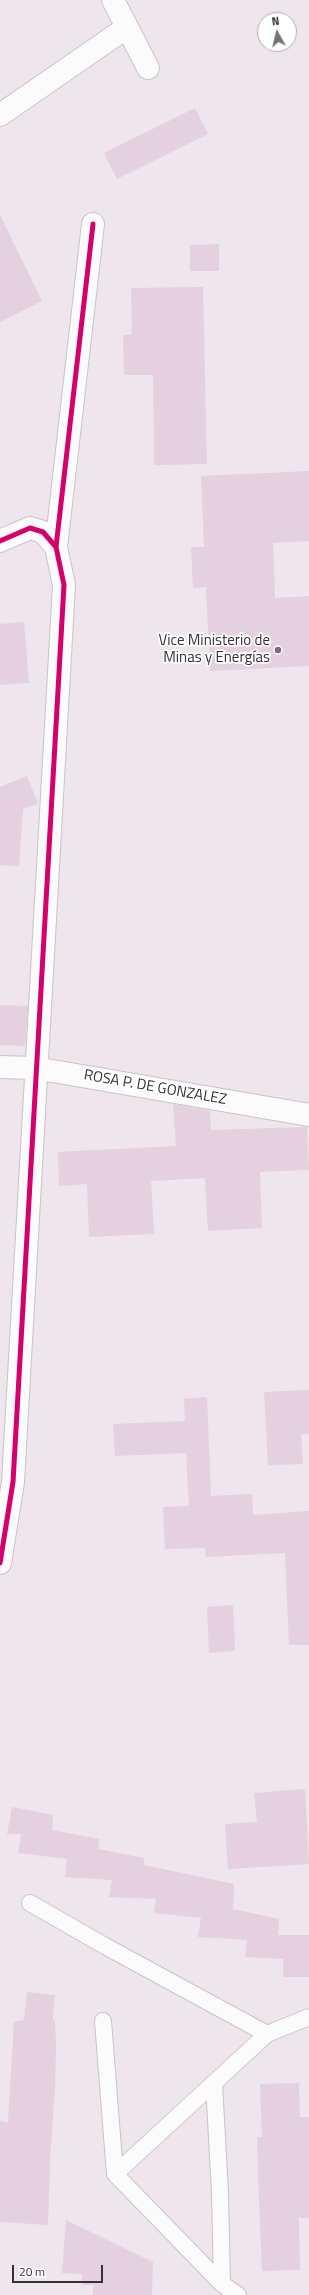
<!DOCTYPE html>
<html>
<head>
<meta charset="utf-8">
<style>
  body { margin:0 }
  #map { position:relative; width:309px; height:2295px; overflow:hidden; background:#eee6ec; font-family:"Titillium Web",sans-serif }
  canvas { display:block }
  .north { position:absolute; left:257px; top:12px; width:40px; height:40px; box-sizing:border-box; background:#fff; border:1px solid #afacae; border-radius:50%; rotate:352deg; font-size:11px; font-weight:700; line-height:16px; text-align:center; color:#363034 }
  .north::after { content:''; display:block; margin:auto; width:14px; height:18px; background:#767074; clip-path:polygon(50% 0,100% 100%,50% 72%,0 100%) }
  .scale { position:absolute; left:12px; top:2265px; width:91px; height:18px; box-sizing:border-box; border:2px solid #363034; border-top:0; padding-left:5px; font-size:12px; line-height:14px; white-space:nowrap; color:#363034; -webkit-text-stroke:3px #fff; paint-order:stroke }
</style>
</head>
<body>
<div id="map">
<canvas width="309" height="2295"></canvas>
<div class="north">N</div>
<div class="scale">20 m</div>
</div>
<script>
const g = document.querySelector('canvas').getContext('2d');
g.lineJoin = 'round';
function fillPath(path, color) { g.fillStyle = color; g.fill(path, 'evenodd'); }
const shape = rows => new Path2D(rows.map(r => 'M' + r).join(''));
function strokePath(path, color, width, dash) { g.strokeStyle = color; g.lineWidth = width; g.lineCap = dash ? 'butt' : 'round'; g.setLineDash(dash || []); g.stroke(path); }
function write(font, color, halo, rows, align = 'center') {
  g.font = font + ' "Titillium Web",sans-serif'; g.lineWidth = 3.5; g.setLineDash([]); g.textBaseline = 'middle'; g.strokeStyle = halo; g.fillStyle = color; for (const [text, x, y, turn = 0] of rows) {
    g.save(); g.translate(x, y); g.rotate((+turn || 0) * Math.PI / 180); g.textAlign = isNaN(turn) ? turn : align; if (halo) g.strokeText(text, 0, 0); g.fillText(text, 0, 0); g.restore();
  }
}
fillPath(shape([
  [195,108,208,134,117,179,104,153],
  [0,215,42,301,0,322],
  [219,244,219,271,190,271,190,245],
  [203,287,207,464,154,465,153,375,124,375,123,335,131,335,132,329,131,288],
  [309,471,309,541,273,543,275,598,309,596,309,666,210,671,206,587,193,588,191,547,204,547,201,476],
  [24,622,29,683,0,685,0,624],
  [27,776,38,804,23,809,19,866,0,865,0,787],
  [0,1005,28,1006,25,1046,0,1045],
  [173,1104,210,1111,211,1130,307,1127,309,1170,260,1172,262,1228,208,1231,205,1178,151,1181,154,1234,89,1237,87,1184,59,1186,58,1152,176,1146],
  [309,1390,309,1434,301,1434,303,1464,268,1465,264,1392],
  [207,1397,211,1496,252,1494,253,1515,309,1511,309,1645,289,1645,285,1553,206,1557,205,1548,165,1549,163,1507,189,1506,186,1453,115,1456,113,1424,185,1421,184,1399],
  [233,1605,235,1651,209,1653,207,1607],
  [305,1789,309,1864,228,1869,225,1824,257,1822,254,1793],
  [12,1807,53,1815,52,1830,99,1839,98,1849,144,1858,144,1865,234,1884,233,1909,279,1919,278,1935,309,1935,309,1977,283,1977,283,1959,245,1957,247,1940,198,1937,201,1918,154,1913,156,1899,109,1897,112,1880,65,1877,67,1859,18,1853,21,1834,7,1834],
  [27,1992,55,1995,53,2020,55,2020,56,2046,55,2088,50,2160,48,2225,0,2222,0,2121,8,2122,14,2022,24,2020],
  [299,2083,300,2117,309,2117,309,2218,299,2218,300,2270,262,2271,258,2177,257,2137,262,2137,260,2084],
  [66,2220,153,2262,152,2295,93,2295,93,2285,82,2285,82,2274,62,2273]
]), '#e4d0de');
const service = shape([
  [30,1903,105,1946,267,2034],
  [103,2021,115,2174,222,2284,238,2295],
  [214,2083,220,2193,222,2284],
  [115,2174,267,2034,309,2017]
]);
const minor = shape([
  [113,0,148,68],
  [0,115,126,28],
  [0,541,30,528,43,532,56,547,64,585,13,1482,0,1563],
  [56,547,93,224],
  [0,1067,35,1068,309,1115]
]);
strokePath(service, '#c9c3c7', 18);
strokePath(minor, '#c9c3c7', 24);
strokePath(service, '#fcfbfc', 16);
strokePath(minor, '#fcfbfc', 22);
strokePath(shape([
  [0,541,30,528,43,532,56,547,64,585,13,1482,0,1563],
  [56,547,93,224]
]), '#d6006c', 5);
for (const [x, y, r, color] of [
  [278,650,4,"#767074"]
]) { const dot = new Path2D(); dot.arc(x, y, r, 0, 2 * Math.PI); g.fillStyle = color; g.fill(dot); strokePath(dot, '#fff', 1.5); }
write('15px', '#363034', '#fff', [
  ["Vice Ministerio de",270,641],
  ["Minas y Energías",270,658]
], 'right');
write('15px', '#363034', '#fff', [
  ["ROSA P. DE GONZALEZ",155,1088,10]
]);
</script>
</body>
</html>
